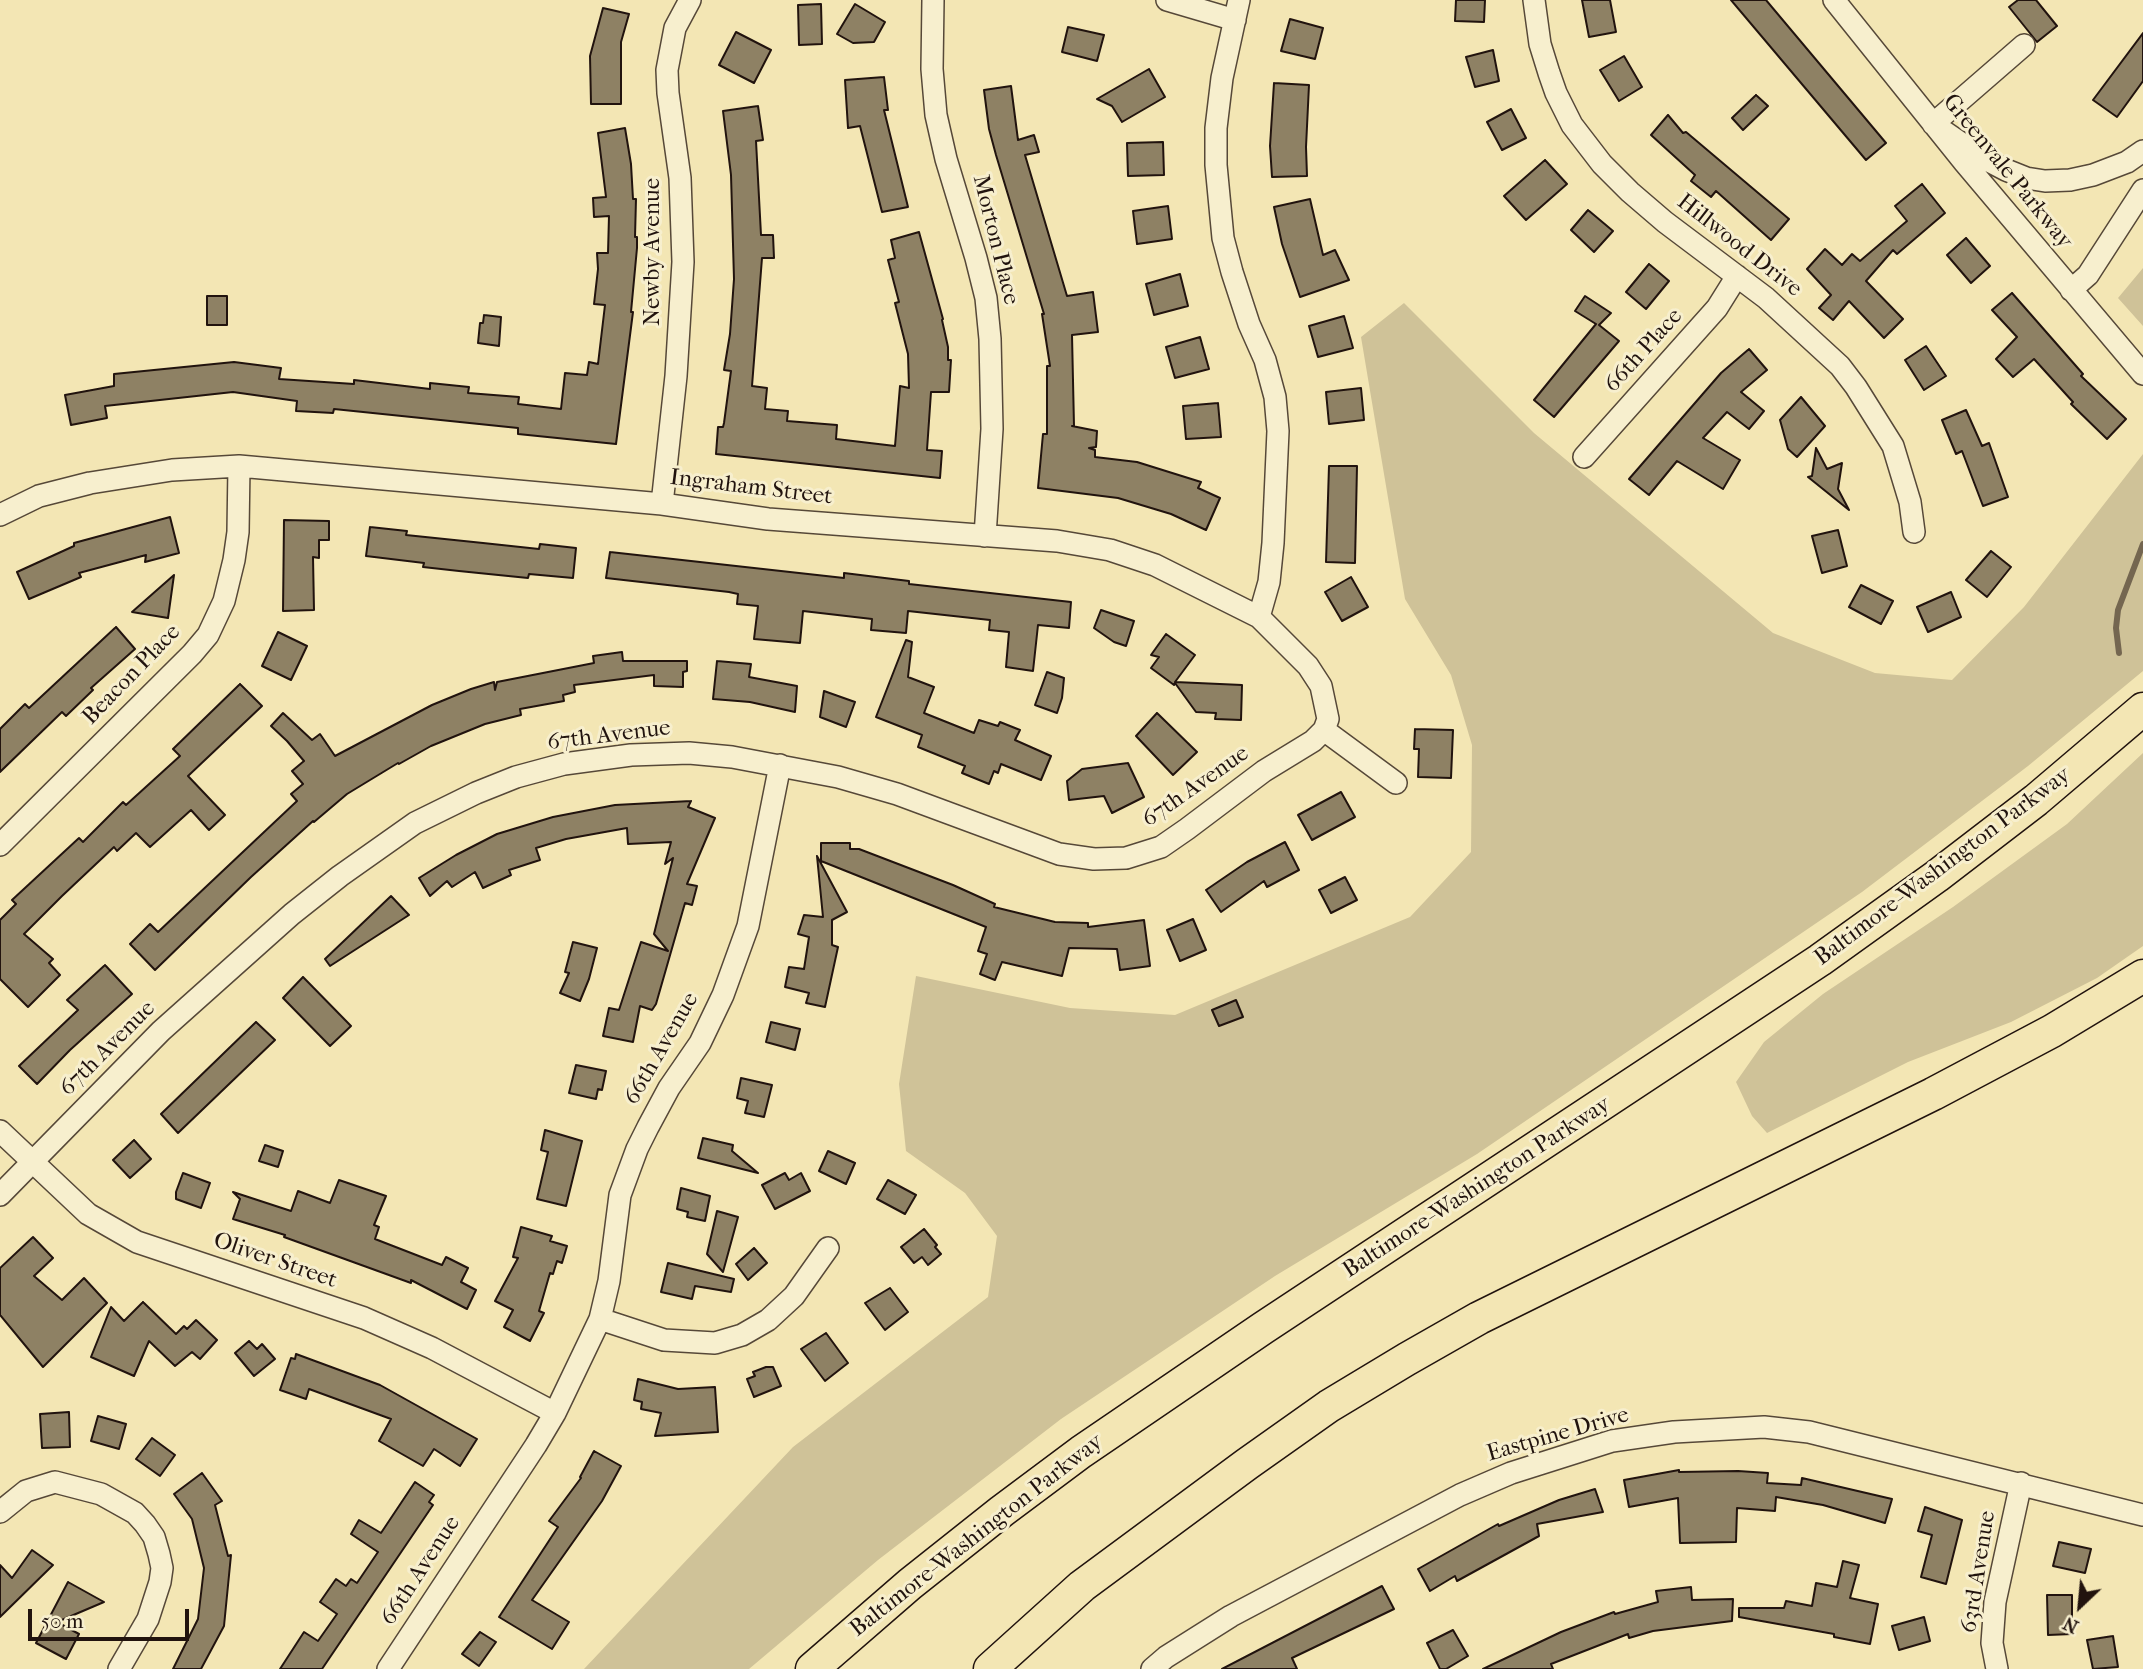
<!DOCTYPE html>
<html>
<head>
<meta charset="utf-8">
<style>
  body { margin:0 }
  #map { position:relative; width:2143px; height:1669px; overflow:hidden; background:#f3e6b4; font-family:"IM FELL French Canon",serif }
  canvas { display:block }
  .north { position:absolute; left:2045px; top:1571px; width:70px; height:70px; -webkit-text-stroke:5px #f7efce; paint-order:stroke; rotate:206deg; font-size:19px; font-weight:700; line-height:28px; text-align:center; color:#21130e }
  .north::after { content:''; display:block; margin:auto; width:24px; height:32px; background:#21130e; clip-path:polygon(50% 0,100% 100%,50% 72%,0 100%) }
  .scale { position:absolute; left:28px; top:1609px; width:161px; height:32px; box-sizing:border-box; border:4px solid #21130e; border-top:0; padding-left:9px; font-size:21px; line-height:24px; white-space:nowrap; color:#21130e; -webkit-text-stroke:5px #f7efce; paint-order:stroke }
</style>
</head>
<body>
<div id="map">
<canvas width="2143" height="1669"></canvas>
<div class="north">N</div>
<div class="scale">50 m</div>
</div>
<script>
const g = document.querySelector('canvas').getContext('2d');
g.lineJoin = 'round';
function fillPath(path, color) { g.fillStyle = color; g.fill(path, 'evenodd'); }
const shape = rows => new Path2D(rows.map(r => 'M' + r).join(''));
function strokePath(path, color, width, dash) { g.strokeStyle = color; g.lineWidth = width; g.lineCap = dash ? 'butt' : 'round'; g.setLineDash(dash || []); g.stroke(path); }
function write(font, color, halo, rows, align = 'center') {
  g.font = font + ' "IM FELL French Canon",serif'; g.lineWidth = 6; g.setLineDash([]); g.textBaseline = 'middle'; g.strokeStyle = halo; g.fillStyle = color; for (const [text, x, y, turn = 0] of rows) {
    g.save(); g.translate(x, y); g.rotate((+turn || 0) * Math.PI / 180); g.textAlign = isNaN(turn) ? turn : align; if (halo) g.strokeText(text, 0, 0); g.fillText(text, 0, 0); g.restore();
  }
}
fillPath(shape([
  [2143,268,2143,326,2118,298],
  [1404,303,1534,433,1773,633,1875,673,1952,680,2024,607,2143,454,2143,671,2028,766,1862,892,1477,1154,1275,1276,1061,1419,878,1560,749,1669,584,1669,793,1447,988,1297,997,1236,965,1193,906,1151,899,1084,916,976,1070,1008,1175,1015,1410,917,1471,852,1472,745,1451,675,1405,599,1361,337],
  [2143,753,2143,946,2097,978,2011,1022,1908,1062,1767,1133,1752,1116,1736,1082,1764,1042,1823,994,1953,907,2067,824]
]), '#cfc298');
strokePath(shape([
  [2119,653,2116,628,2118,610,2143,544]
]), '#746650', 6);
const building = shape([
  [1456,0,1485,0,1484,22,1455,21,1456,0],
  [1582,0,1610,0,1616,32,1589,37,1582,0],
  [1731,0,1766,0,1886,143,1866,160,1731,0],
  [2018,0,2036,0,2057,26,2037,42,2009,7,2018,0],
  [821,4,822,44,799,45,798,5,821,4],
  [855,4,885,22,874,42,853,43,837,34,855,4],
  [603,8,629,14,621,42,621,104,591,104,590,56,603,8],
  [1290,19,1323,28,1315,59,1281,51,1290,19],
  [1068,27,1104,35,1097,61,1062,52,1068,27],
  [736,32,771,50,754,83,719,65,736,32],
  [2143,33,2143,81,2117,117,2093,100,2143,33],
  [1493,50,1499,81,1475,87,1466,57,1493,50],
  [1624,56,1642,87,1619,101,1600,70,1624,56],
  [1149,69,1165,97,1122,122,1112,106,1097,99,1149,69],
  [884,77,888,110,884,110,908,207,882,212,860,126,848,128,845,80,884,77],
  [1274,83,1309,85,1306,147,1307,176,1272,177,1270,146,1274,83],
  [1011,86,1018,140,1034,135,1039,152,1025,155,1067,296,1093,292,1098,332,1072,335,1074,426,1072,426,1097,431,1096,447,1089,448,1095,450,1095,457,1137,462,1201,482,1198,488,1220,498,1206,530,1171,514,1118,498,1038,488,1043,434,1047,434,1047,366,1050,366,1042,314,1044,314,996,155,989,129,984,90,1011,86],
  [1756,95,1768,106,1743,130,1732,118,1756,95],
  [758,106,763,140,756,141,761,235,773,235,774,258,762,258,752,386,767,388,765,409,788,411,787,421,837,425,836,439,895,446,900,386,909,388,908,354,895,303,899,302,888,260,895,258,891,240,919,232,943,319,942,320,948,347,948,360,951,360,949,392,931,392,927,450,942,451,940,478,716,454,718,427,723,427,724,423,731,371,724,370,730,334,734,279,731,175,723,111,758,106],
  [1511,109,1526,138,1502,150,1487,122,1511,109],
  [1668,115,1683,133,1686,132,1789,219,1771,240,1716,191,1711,197,1691,181,1695,175,1651,135,1668,115],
  [625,128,631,164,633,199,636,199,635,237,637,237,637,248,631,312,633,312,616,444,518,434,518,428,334,409,333,413,296,411,297,401,233,392,105,406,107,418,71,425,65,395,114,386,114,374,234,362,281,368,279,379,354,384,354,380,430,389,430,383,469,387,468,393,519,397,518,404,561,409,565,373,587,375,589,362,598,364,605,305,594,304,598,269,597,253,608,253,609,216,594,217,593,198,606,197,598,133,625,128],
  [1163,142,1164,175,1128,176,1127,143,1163,142],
  [1545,160,1567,184,1526,220,1504,196,1545,160],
  [1922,184,1945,213,1897,254,1893,250,1866,281,1903,319,1884,338,1849,301,1833,320,1819,308,1831,295,1807,269,1825,249,1842,265,1852,254,1860,261,1907,221,1895,206,1922,184],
  [1310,199,1323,255,1335,250,1349,280,1300,297,1282,244,1274,207,1310,199],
  [1168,206,1172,239,1137,244,1133,211,1168,206],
  [1588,210,1613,231,1594,252,1571,230,1588,210],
  [1966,238,1990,266,1971,283,1947,255,1966,238],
  [1649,264,1669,281,1646,309,1626,292,1649,264],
  [1180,274,1188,306,1154,315,1146,284,1180,274],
  [2012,293,2083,374,2081,376,2126,419,2107,439,2071,404,2073,402,2034,359,2013,377,1996,359,2017,337,1992,310,2012,293],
  [207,296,227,296,227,325,207,325,207,296],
  [1585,296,1611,313,1599,325,1619,341,1554,417,1534,400,1596,324,1575,311,1585,296],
  [484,315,501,317,499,346,478,343,480,323,483,323,484,315],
  [1344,316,1353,348,1318,357,1309,326,1344,316],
  [1200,337,1209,369,1175,378,1166,347,1200,337],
  [1926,346,1946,376,1924,390,1905,360,1926,346],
  [1749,349,1767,370,1741,392,1764,411,1749,429,1727,412,1703,438,1740,460,1723,489,1677,461,1649,495,1629,479,1721,373,1749,349],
  [1361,388,1364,420,1329,424,1326,392,1361,388],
  [1801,397,1825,426,1797,457,1788,449,1780,420,1801,397],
  [1218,403,1221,437,1186,439,1183,406,1218,403],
  [1966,410,1982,446,1989,443,2008,497,1983,506,1962,451,1956,454,1942,420,1966,410],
  [1816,448,1827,469,1842,463,1838,489,1849,510,1808,477,1812,476,1816,448],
  [1329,466,1357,466,1355,563,1326,562,1329,466],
  [170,517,179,553,145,562,146,555,79,573,81,577,29,599,17,572,74,546,74,543,170,517],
  [284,520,329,521,329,540,319,540,319,558,313,557,314,610,283,611,284,520],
  [370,527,407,531,406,535,483,543,539,549,540,544,576,548,573,578,529,574,528,578,459,571,423,567,424,563,366,556,370,527],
  [1838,530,1847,566,1822,573,1812,536,1838,530],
  [1991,551,2011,567,1987,597,1966,580,1991,551],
  [610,552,844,578,844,573,909,581,909,584,1071,602,1069,628,1038,625,1033,671,1006,667,1009,632,989,630,990,620,908,611,906,633,871,630,872,619,803,611,800,643,754,639,758,606,737,604,738,594,729,592,606,578,610,552],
  [174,575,168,618,132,612,174,575],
  [1351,577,1368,607,1342,621,1325,592,1351,577],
  [1861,585,1893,601,1881,624,1849,607,1861,585],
  [1951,592,1961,617,1928,632,1917,607,1951,592],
  [1101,610,1134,621,1126,646,1114,642,1094,628,1101,610],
  [116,627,135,649,91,688,93,690,66,716,62,712,0,772,0,729,25,704,29,708,116,627],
  [278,632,307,646,291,680,262,666,278,632],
  [1166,634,1195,655,1175,682,1242,685,1241,720,1215,719,1216,713,1196,712,1175,683,1174,685,1151,668,1159,657,1151,655,1166,634],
  [906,640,912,642,908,677,934,687,924,713,974,733,979,720,998,726,1000,722,1020,730,1015,740,1051,756,1041,780,1001,764,998,773,994,771,989,784,962,773,965,766,918,747,922,735,876,717,906,640],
  [622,652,623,661,687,661,687,671,683,672,683,687,654,686,654,675,574,685,575,692,563,695,564,701,520,709,521,715,485,724,431,746,399,764,398,763,347,794,314,822,313,821,251,877,155,970,130,944,150,924,158,932,297,801,291,794,303,784,292,771,304,761,287,741,271,726,283,713,312,740,320,734,335,756,432,705,471,689,494,682,495,690,497,682,594,663,593,656,622,652],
  [717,661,751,664,749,677,797,686,795,712,750,702,713,699,717,661],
  [1047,672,1064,678,1062,698,1057,713,1035,705,1047,672],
  [240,684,262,706,188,776,225,815,209,830,191,810,150,847,136,833,117,851,114,847,62,896,24,934,53,959,49,963,60,975,28,1007,0,979,0,920,16,904,12,900,79,838,83,842,123,802,126,805,180,756,173,749,240,684],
  [824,691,855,702,846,727,820,717,824,691],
  [1157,713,1197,752,1173,775,1136,736,1157,713],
  [1415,729,1453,730,1451,778,1418,777,1419,749,1414,749,1415,729],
  [1128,763,1144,797,1112,813,1104,796,1069,800,1067,781,1082,769,1128,763],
  [1341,792,1355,817,1312,840,1298,815,1341,792],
  [691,801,688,807,715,818,687,884,697,886,692,905,685,903,656,1004,652,1010,640,1006,633,1042,603,1036,609,1008,619,1010,641,942,668,951,654,934,673,858,665,864,671,842,628,844,627,828,566,839,536,848,540,860,509,870,511,875,483,888,475,872,452,887,447,881,430,896,419,878,456,855,497,834,553,817,615,805,691,801],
  [1285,842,1299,870,1267,887,1264,881,1221,912,1206,890,1247,862,1285,842],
  [821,843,850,843,850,849,859,849,953,885,995,904,994,907,1055,922,1088,923,1088,927,1144,920,1150,966,1120,970,1117,949,1069,948,1062,976,1002,962,995,980,980,974,987,954,978,951,986,927,821,861,821,843],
  [817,856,847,912,832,920,832,945,838,947,825,1007,806,1003,809,993,785,987,789,967,804,969,809,937,798,934,804,915,823,917,817,856],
  [1345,877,1357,900,1331,913,1319,890,1345,877],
  [391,896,409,915,330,966,325,959,391,896],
  [1193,919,1206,950,1180,961,1167,930,1193,919],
  [573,942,597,948,589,979,580,1001,560,993,569,973,565,972,573,942],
  [105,965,132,994,70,1050,37,1084,19,1066,78,1010,67,1000,105,965],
  [303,977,351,1026,330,1046,283,998,303,977],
  [1236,1000,1243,1017,1219,1026,1212,1010,1236,1000],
  [256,1022,275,1040,178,1133,161,1114,256,1022],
  [771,1022,800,1029,795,1050,766,1042,771,1022],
  [576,1065,606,1071,602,1090,598,1089,596,1099,569,1093,576,1065],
  [741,1078,772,1085,764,1117,745,1113,748,1101,737,1098,741,1078],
  [545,1130,582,1141,566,1206,537,1199,548,1152,541,1150,545,1130],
  [703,1138,733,1145,732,1151,758,1173,698,1158,703,1138],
  [134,1140,151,1159,130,1178,113,1160,134,1140],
  [265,1145,283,1151,278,1167,259,1161,265,1145],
  [828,1151,855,1163,846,1184,819,1171,828,1151],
  [183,1173,210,1183,201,1208,176,1199,176,1192,183,1173],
  [785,1173,789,1180,801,1173,810,1191,775,1209,762,1185,785,1173],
  [339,1180,386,1196,374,1225,379,1227,375,1239,442,1265,446,1257,468,1268,461,1282,476,1290,467,1309,411,1280,411,1283,284,1237,285,1235,233,1219,240,1199,233,1192,291,1211,298,1191,330,1203,339,1180],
  [888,1180,916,1195,905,1214,877,1199,888,1180],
  [681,1188,710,1196,705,1221,687,1217,688,1212,677,1209,681,1188],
  [717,1211,738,1217,723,1272,707,1254,717,1211],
  [521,1227,552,1236,550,1241,567,1246,562,1263,557,1261,553,1274,550,1273,539,1311,544,1313,530,1341,504,1327,513,1310,495,1301,518,1258,513,1257,521,1227],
  [924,1229,937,1245,935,1247,941,1254,928,1265,922,1257,914,1263,901,1247,924,1229],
  [33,1237,53,1258,34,1276,62,1300,84,1278,107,1303,43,1367,0,1315,0,1268,33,1237],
  [754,1248,767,1263,748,1280,736,1264,754,1248],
  [668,1263,734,1279,731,1292,695,1286,692,1299,661,1292,668,1263],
  [890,1288,908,1312,885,1330,865,1303,890,1288],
  [143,1302,176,1334,184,1326,187,1329,196,1320,217,1340,200,1359,192,1352,175,1366,149,1341,134,1376,91,1357,111,1307,124,1321,143,1302],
  [826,1333,848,1363,825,1381,801,1349,826,1333],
  [249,1341,257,1349,262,1344,275,1359,254,1376,235,1353,249,1341],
  [296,1354,380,1385,477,1439,460,1466,434,1449,423,1466,379,1441,391,1419,309,1389,306,1399,280,1390,291,1358,295,1359,296,1354],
  [766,1367,773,1367,781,1386,754,1397,747,1379,755,1376,753,1372,766,1367],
  [638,1379,678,1389,715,1387,718,1432,655,1436,661,1413,641,1409,642,1402,634,1400,638,1379],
  [69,1412,70,1447,42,1448,40,1414,69,1412],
  [98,1416,126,1424,119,1449,91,1441,98,1416],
  [152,1438,175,1455,160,1476,136,1459,152,1438],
  [594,1451,621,1466,602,1501,532,1600,569,1622,552,1649,499,1617,558,1527,549,1521,581,1478,580,1477,594,1451],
  [1679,1470,1679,1472,1738,1471,1768,1473,1767,1483,1801,1485,1802,1478,1892,1499,1885,1523,1823,1505,1776,1497,1775,1511,1737,1508,1736,1542,1680,1543,1678,1498,1629,1507,1624,1480,1679,1470],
  [202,1473,222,1501,215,1505,228,1556,231,1555,224,1626,201,1669,173,1669,198,1619,204,1568,192,1519,174,1494,202,1473],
  [415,1482,434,1495,429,1502,433,1505,322,1669,280,1669,304,1632,318,1641,337,1614,320,1602,336,1579,346,1586,351,1579,357,1583,378,1552,351,1534,359,1520,381,1533,415,1482],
  [1595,1489,1603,1512,1537,1524,1539,1536,1457,1581,1455,1576,1430,1591,1418,1569,1498,1524,1499,1526,1559,1500,1595,1489],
  [1925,1507,1962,1520,1946,1584,1921,1577,1932,1535,1918,1531,1925,1507],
  [2059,1542,2091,1549,2085,1573,2053,1566,2059,1542],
  [32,1550,53,1565,0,1617,0,1565,12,1578,32,1550],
  [1843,1561,1859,1565,1850,1598,1878,1604,1870,1644,1834,1637,1834,1634,1739,1617,1739,1608,1784,1608,1786,1601,1812,1606,1816,1583,1837,1587,1843,1561],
  [68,1582,104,1602,57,1622,79,1634,66,1659,36,1643,68,1582],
  [1382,1586,1394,1609,1292,1658,1297,1669,1222,1669,1382,1586],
  [1691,1587,1692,1600,1733,1599,1732,1621,1653,1631,1629,1638,1628,1634,1551,1664,1553,1669,1483,1669,1561,1632,1614,1612,1615,1614,1658,1602,1656,1591,1691,1587],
  [2047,1595,2072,1595,2072,1634,2048,1635,2047,1595],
  [1924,1617,1930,1641,1899,1650,1892,1626,1924,1617],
  [1453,1630,1468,1656,1446,1669,1440,1669,1427,1643,1453,1630],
  [480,1632,496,1642,479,1666,462,1654,480,1632],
  [2113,1636,2118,1667,2093,1669,2087,1640,2113,1636]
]);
fillPath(building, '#8e8164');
strokePath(building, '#21130e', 2);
const minor = shape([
  [933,0,932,69,936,115,946,159,976,258,986,298,990,339,992,429,985,536],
  [1167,0,1235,20],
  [1239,0,1222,78,1216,128,1216,165,1223,238,1232,272,1249,324,1265,360,1275,397,1278,431,1273,543,1269,582,1259,617],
  [1534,0,1540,44,1549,73,1556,93,1572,125,1602,164,1630,192,1665,222,1766,298,1840,366,1856,387,1893,446,1910,502,1914,532],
  [1834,0,1964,162,2143,374],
  [2024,45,1933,124,1981,157,2006,170,2026,178,2045,181,2070,180,2093,175,2127,162,2143,151],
  [2071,290,2088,275,2143,190],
  [1584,457,1717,308,1737,276],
  [662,504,676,376,683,262,680,178,668,93,667,70,675,28,690,0],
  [0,515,39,496,90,483,172,470,239,466,662,504,768,519,1057,541,1110,550,1155,565,1259,617,1308,666,1321,686,1328,719,1324,730,1313,741,1264,771,1187,829,1161,847,1126,858,1094,859,1059,854,897,794,838,777,732,757,689,753,631,755,564,764,516,777,476,793,415,823,340,876,292,914,161,1031,0,1195],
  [1324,730,1396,783],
  [0,845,192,654,208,635,224,601,234,560,238,532,239,466],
  [0,1131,88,1214,137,1242,364,1318,432,1348,555,1413],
  [600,1319,664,1340,715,1343,742,1335,768,1320,794,1296,828,1248],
  [0,1512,26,1491,55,1482,101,1494,135,1513,145,1524,154,1537,159,1554,162,1568,160,1582,148,1619,119,1669],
  [388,1669,536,1445,555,1413,600,1319,609,1281,620,1195,637,1149,648,1127,669,1088,700,1043,723,995,748,926,780,765],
  [1152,1669,1166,1657,1231,1616,1460,1495,1511,1473,1612,1441,1674,1432,1764,1427,1809,1432,2143,1515],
  [1997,1669,1992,1643,1995,1602,2021,1483]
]);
const highway = shape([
  [812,1669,910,1584,1002,1511,1081,1452,1263,1328,1820,960,1937,876,2036,800,2143,709],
  [990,1669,1082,1586,1247,1464,1329,1406,1407,1359,1479,1318,1933,1094,2052,1031,2143,976]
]);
strokePath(minor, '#564838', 24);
strokePath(highway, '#21130e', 35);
strokePath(minor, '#f7efce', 21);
strokePath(highway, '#f3e6b4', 32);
write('23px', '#21130e', '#f7efce', [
  ["Greenvale Parkway",2007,172,51],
  ["Morton Place",995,240,76],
  ["Hillwood Drive",1739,246,38],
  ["Newby Avenue",653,252,-90],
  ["66th Place",1644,351,-48],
  ["Ingraham Street",751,488,7],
  ["Beacon Place",132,675,-46],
  ["67th Avenue",609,736,-7],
  ["67th Avenue",1196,787,-35],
  ["Baltimore-Washington Parkway",1943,867,-37],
  ["67th Avenue",108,1049,-45],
  ["66th Avenue",662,1049,-60],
  ["Baltimore-Washington Parkway",1477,1188,-33],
  ["Oliver Street",275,1261,19],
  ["Eastpine Drive",1558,1435,-16],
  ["Baltimore-Washington Parkway",977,1536,-38],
  ["66th Avenue",421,1571,-57],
  ["63rd Avenue",1979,1572,-81]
]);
</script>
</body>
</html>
